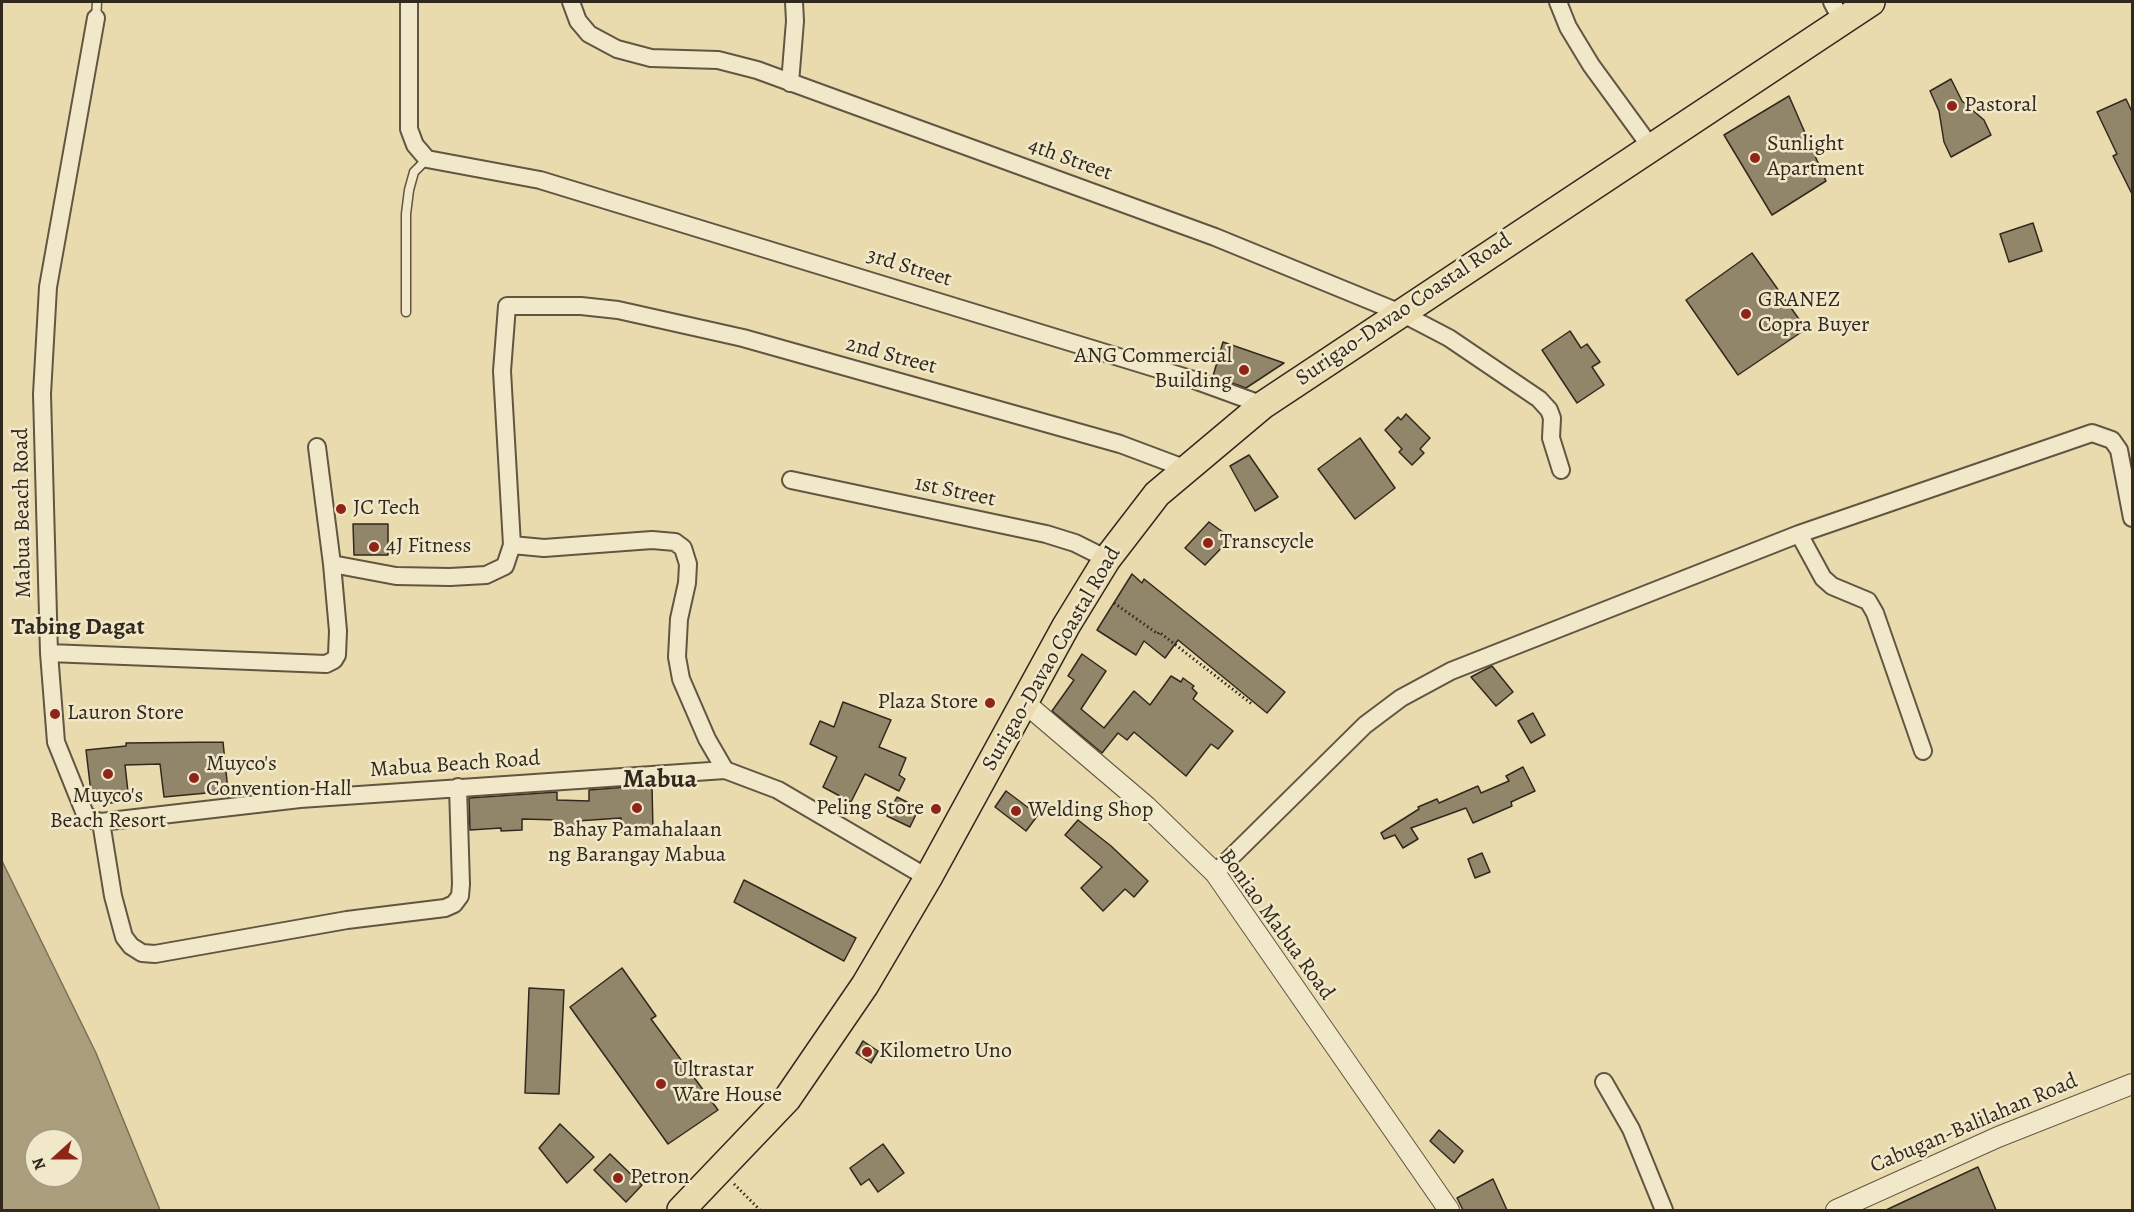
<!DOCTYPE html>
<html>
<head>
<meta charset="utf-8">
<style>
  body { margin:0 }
  #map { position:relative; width:2134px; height:1212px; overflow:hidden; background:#e9dbae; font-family:Alegreya,serif }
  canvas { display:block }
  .frame { position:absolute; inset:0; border:3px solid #32291e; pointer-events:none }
  .north { position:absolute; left:24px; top:1128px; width:60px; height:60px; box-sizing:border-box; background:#f1e8ca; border:2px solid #a59c85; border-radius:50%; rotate:249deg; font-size:16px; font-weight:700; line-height:24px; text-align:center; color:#32291e }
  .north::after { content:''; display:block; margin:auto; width:21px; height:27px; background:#8f2418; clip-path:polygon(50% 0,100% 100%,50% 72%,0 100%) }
</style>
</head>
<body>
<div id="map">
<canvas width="2134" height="1212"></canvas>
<div class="frame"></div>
<div class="north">N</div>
</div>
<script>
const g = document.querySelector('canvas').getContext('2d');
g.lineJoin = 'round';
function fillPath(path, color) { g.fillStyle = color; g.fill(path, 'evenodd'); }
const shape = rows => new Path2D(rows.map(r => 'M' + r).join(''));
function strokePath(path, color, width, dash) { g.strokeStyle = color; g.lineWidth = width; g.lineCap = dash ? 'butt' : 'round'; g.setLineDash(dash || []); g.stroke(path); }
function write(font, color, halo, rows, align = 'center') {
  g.font = font + ' Alegreya,serif'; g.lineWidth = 5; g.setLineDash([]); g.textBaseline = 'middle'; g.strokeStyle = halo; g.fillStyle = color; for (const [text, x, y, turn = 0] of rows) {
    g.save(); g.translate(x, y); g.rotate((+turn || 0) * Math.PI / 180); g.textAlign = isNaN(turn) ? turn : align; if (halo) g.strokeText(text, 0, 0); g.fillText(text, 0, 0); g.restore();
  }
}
const water = shape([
  [2,861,96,1053,160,1210,2,1210,2,861],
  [36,1140,72,1140,72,1176,36,1176,36,1140]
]);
fillPath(water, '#ab9e7d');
strokePath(water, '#7b6f57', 1.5);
const building = shape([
  [1951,79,1962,101,1984,120,1991,135,1951,157,1944,142,1939,111,1930,91,1951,79],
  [1789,96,1826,181,1772,215,1724,135,1789,96],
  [2126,99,2133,114,2133,196,2113,156,2117,154,2097,112,2126,99],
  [2033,223,2042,251,2009,262,2000,234,2033,223],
  [1752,253,1806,329,1738,375,1686,300,1752,253],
  [1570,331,1581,348,1587,344,1600,362,1592,367,1604,385,1577,403,1542,350,1570,331],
  [1223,342,1284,363,1246,388,1213,376,1223,342],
  [1406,414,1430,438,1420,449,1424,453,1412,465,1399,452,1402,449,1385,430,1398,417,1401,420,1406,414],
  [1360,438,1395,488,1355,519,1318,469,1360,438],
  [1249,455,1278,497,1255,511,1230,466,1249,455],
  [1209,522,1231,538,1205,565,1185,548,1209,522],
  [353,524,388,524,388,555,354,555,353,524],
  [1132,574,1142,583,1144,579,1285,692,1267,713,1178,640,1165,658,1144,641,1136,655,1097,630,1132,574],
  [1082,654,1106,671,1081,709,1104,728,1134,691,1150,705,1171,676,1181,682,1183,678,1194,686,1192,688,1197,693,1193,699,1233,731,1218,749,1211,744,1186,776,1134,732,1127,740,1118,733,1102,753,1052,711,1074,680,1068,676,1082,654],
  [1492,666,1513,692,1496,706,1471,677,1492,666],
  [843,702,891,720,879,747,906,758,899,775,905,779,899,791,865,774,851,802,823,787,837,757,810,744,820,721,834,727,843,702],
  [1533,713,1545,735,1531,743,1518,721,1533,713],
  [223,742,228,791,164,797,160,764,125,765,129,801,110,803,109,799,92,801,86,750,126,746,126,743,223,742],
  [1523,767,1535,791,1511,802,1512,806,1473,823,1466,808,1411,828,1418,839,1403,848,1395,835,1384,839,1381,833,1419,809,1418,807,1437,799,1439,803,1478,786,1481,793,1509,781,1506,776,1523,767],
  [652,785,653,832,621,832,621,818,577,821,576,833,558,832,559,820,522,819,522,830,501,831,501,828,470,830,469,798,557,792,557,800,589,801,589,790,652,785],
  [1006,791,1038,815,1026,831,995,807,1006,791],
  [897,797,919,808,910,827,887,816,897,797],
  [1078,820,1111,846,1148,881,1134,897,1125,889,1103,911,1081,888,1102,867,1065,835,1078,820],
  [1482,853,1490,872,1475,878,1468,859,1482,853],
  [744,880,856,938,844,961,734,902,744,880],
  [622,968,656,1016,651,1019,718,1110,668,1144,570,1007,622,968],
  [529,988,564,990,559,1094,525,1093,529,988],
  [863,1041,878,1051,871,1063,856,1053,863,1041],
  [560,1124,594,1157,567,1183,539,1148,560,1124],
  [1439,1130,1463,1151,1454,1163,1430,1141,1439,1130],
  [883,1144,904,1173,878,1192,869,1179,861,1185,850,1168,883,1144],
  [610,1154,642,1185,626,1202,594,1170,610,1154],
  [1978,1167,1996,1210,1886,1210,1978,1167],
  [1493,1179,1507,1210,1463,1210,1457,1198,1493,1179]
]);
fillPath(building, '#918669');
strokePath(building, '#32291e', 1.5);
const service = shape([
  [96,18,97,2],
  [406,312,406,214,409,190,414,172,427,159]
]);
const minor = shape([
  [409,2,409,129,415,145,427,159,540,180,1197,381,1263,405],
  [571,2,578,21,589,34,617,49,651,58,718,60,757,70,1215,237,1403,314,1449,338,1539,399,1549,410,1552,418,1551,438,1561,470],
  [1558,2,1568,27,1591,65,1650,146],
  [1832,2,1842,21],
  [96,18,48,287,42,394,49,653,56,742,85,814,93,820,101,822,300,799,725,770,778,790,928,878],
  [790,83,795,21,794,2],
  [317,447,332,564],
  [791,480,1046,534,1075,543,1107,559],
  [1799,534,1823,578,1832,586,1868,601,1875,613,1923,751],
  [512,545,544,548,652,540,675,542,683,548,688,564,687,583,679,619,677,657,681,679,707,739,725,770],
  [49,653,326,664,334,660,337,655,338,631,332,564,396,576,450,577,486,575,505,566,512,545,502,371,507,306,581,306,618,310,743,338,1120,444,1184,468],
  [101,822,113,896,124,937,131,946,142,953,155,954,347,920,445,908,454,904,460,896,461,884,458,787],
  [1215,873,1365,725,1401,698,1451,671,1799,534,2092,433,2112,440,2119,450,2132,518],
  [1604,1082,1631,1129,1664,1210]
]);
const tertiary = shape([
  [1025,703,1146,806,1215,873,1449,1210],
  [1836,1210,1998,1137,2132,1084]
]);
const trunk = shape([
  [681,1210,787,1099,865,985,928,878,1066,626,1107,559,1157,494,1263,405,1871,2]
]);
strokePath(service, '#605642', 11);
strokePath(minor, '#605642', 20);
strokePath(tertiary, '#605642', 22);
strokePath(trunk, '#32291e', 30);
strokePath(shape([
  [1114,603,1158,634,1159,632,1253,705],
  [734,1184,760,1210]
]), '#32291e', 3, [1.5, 3]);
strokePath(service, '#f1e8ca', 8);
strokePath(minor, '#f1e8ca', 16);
strokePath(tertiary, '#f1e8ca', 20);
strokePath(trunk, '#e9dbae', 27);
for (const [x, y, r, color] of [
  [1952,106,6,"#8f2418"],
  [1755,158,6,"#8f2418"],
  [1746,314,6,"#8f2418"],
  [1244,370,6,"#8f2418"],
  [341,509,6,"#8f2418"],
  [1208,543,6,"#8f2418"],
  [374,547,6,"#8f2418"],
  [990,703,6,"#8f2418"],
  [55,714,6,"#8f2418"],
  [108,774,6,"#8f2418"],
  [194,778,6,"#8f2418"],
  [637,808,6,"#8f2418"],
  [936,809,6,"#8f2418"],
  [1016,811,6,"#8f2418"],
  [867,1052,6,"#8f2418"],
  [661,1084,6,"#8f2418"],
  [618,1178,6,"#8f2418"]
]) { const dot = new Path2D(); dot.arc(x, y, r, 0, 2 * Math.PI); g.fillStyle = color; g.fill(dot); strokePath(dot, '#f1e8ca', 2); }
write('22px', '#32291e', '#f1e8ca', [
  ["Pastoral",1964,106],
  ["Sunlight",1767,145],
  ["Apartment",1767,170],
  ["GRANEZ",1758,301],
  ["Copra Buyer",1758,326],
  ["ANG Commercial",1232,357,"right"],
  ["Building",1232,382,"right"],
  ["JC Tech",353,509],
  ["Transcycle",1220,543],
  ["4J Fitness",386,547],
  ["Plaza Store",978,703,"right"],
  ["Lauron Store",67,714],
  ["Muyco's",206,765],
  ["Convention Hall",206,790],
  ["Muyco's",108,797,"center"],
  ["Beach Resort",108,822,"center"],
  ["Peling Store",924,809,"right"],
  ["Welding Shop",1028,811],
  ["Bahay Pamahalaan",637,831,"center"],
  ["ng Barangay Mabua",637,856,"center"],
  ["Kilometro Uno",879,1052],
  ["Ultrastar",673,1071],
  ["Ware House",673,1096],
  ["Petron",630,1178]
], 'left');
write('22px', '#32291e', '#f1e8ca', [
  ["4th Street",1070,160,20],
  ["3rd Street",909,268,17],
  ["Surigao-Davao Coastal Road",1404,310,-34],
  ["2nd Street",891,356,15],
  ["1st Street",955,492,12],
  ["Mabua Beach Road",23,513,-91],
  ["Surigao-Davao Coastal Road",1052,659,-60],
  ["Mabua Beach Road",455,765,-4],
  ["Boniao Mabua Road",1276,925,54],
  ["Cabugan-Balilahan Road",1974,1124,-23]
]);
write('bold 24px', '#32291e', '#f1e8ca', [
  ["Tabing Dagat",78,628]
]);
write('bold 26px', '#32291e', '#f1e8ca', [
  ["Mabua",660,781]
]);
</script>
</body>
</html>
